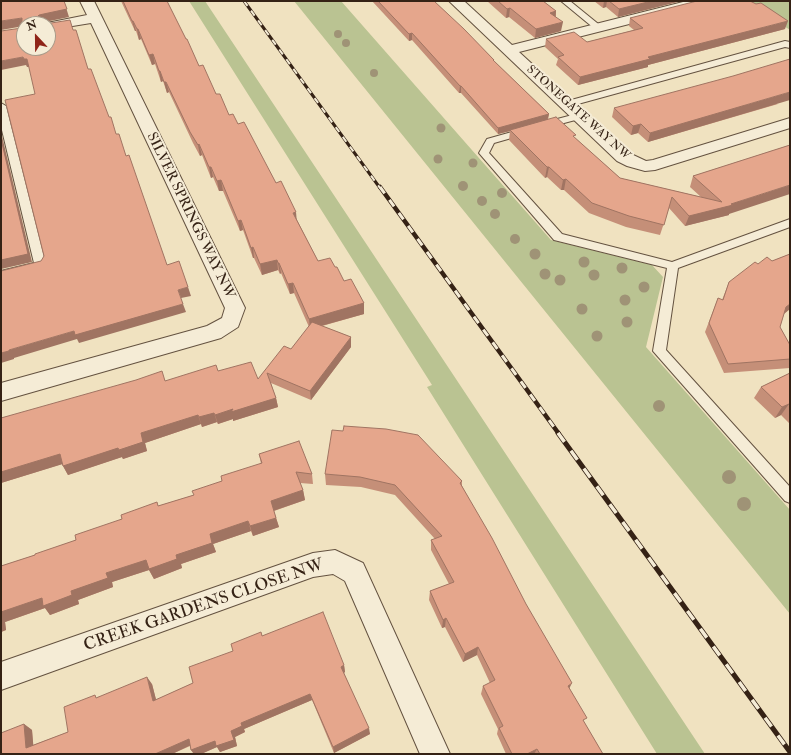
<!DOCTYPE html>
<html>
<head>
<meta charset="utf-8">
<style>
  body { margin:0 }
  #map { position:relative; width:791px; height:755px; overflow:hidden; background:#f0e2c0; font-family:"IM FELL Double Pica",serif }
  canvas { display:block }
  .frame { position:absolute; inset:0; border:2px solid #352215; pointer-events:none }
  .north { position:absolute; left:16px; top:16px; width:40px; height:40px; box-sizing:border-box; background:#f5ecd6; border:1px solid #a89b89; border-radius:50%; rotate:338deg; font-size:11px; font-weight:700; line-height:16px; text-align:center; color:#352215 }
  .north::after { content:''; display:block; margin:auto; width:14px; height:18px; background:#8f2418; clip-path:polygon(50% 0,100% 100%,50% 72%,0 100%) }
</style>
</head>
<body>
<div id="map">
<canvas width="791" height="755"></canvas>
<div class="frame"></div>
<div class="north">N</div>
</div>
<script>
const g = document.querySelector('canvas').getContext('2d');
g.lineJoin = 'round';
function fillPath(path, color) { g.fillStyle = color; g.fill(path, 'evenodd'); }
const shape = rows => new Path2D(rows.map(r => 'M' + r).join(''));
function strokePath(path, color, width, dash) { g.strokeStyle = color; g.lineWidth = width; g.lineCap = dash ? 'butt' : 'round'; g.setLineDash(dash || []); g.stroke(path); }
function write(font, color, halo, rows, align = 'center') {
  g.font = font + ' "IM FELL Double Pica",serif'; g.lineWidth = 4; g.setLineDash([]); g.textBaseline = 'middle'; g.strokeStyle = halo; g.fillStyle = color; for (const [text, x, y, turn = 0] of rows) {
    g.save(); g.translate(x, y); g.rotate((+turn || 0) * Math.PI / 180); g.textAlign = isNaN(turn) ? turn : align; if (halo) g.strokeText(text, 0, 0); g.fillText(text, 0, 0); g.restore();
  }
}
fillPath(shape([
  [189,1,205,1,705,754,657,754,427,387,432,385],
  [294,1,341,1,551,240,652,265,663,277,646,347,790,510,790,614],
  [746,1,790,1,790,30]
]), '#bac392');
const lane = shape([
  [561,1,570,1,602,27,598,30,595,29,561,1],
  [785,41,790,42,790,48,785,47,567,107,562,104,564,102,785,41],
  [1,103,6,106,46,265,44,268,1,279,1,271,34,263,1,126,1,103],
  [580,113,583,114,585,116,583,118,545,128,540,125,542,123,580,113],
  [526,128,529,129,531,131,529,133,494,143,489,153,562,234,672,262,790,219,790,227,678,268,666,350,790,487,790,503,785,501,653,351,667,268,554,240,479,153,487,139,526,128]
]);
const street = shape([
  [80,1,94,1,245,308,238,327,221,338,1,401,1,383,207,326,222,318,225,308,91,23,48,30,48,24,42,24,87,15,80,1],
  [449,1,464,1,512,45,687,1,710,1,708,4,519,52,629,153,646,161,653,160,790,118,790,128,655,170,645,171,627,166,617,161,449,1],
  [335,550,363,563,450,754,420,754,345,581,333,574,313,577,1,690,1,662,313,553,335,550]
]);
strokePath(lane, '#645240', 2);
strokePath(street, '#645240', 2);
fillPath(lane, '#f5ecd6');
fillPath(street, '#f5ecd6');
const railFar2 = shape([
  [244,1,380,188]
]);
const railFar1 = shape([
  [380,187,559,434]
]);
const rail = shape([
  [558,433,790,752]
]);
strokePath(railFar2, '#352215', 3);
strokePath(railFar1, '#352215', 4.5);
strokePath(rail, '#352215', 5);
strokePath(railFar2, '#f5ecd6', 2, [6]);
strokePath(railFar1, '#f5ecd6', 3, [8]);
strokePath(rail, '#f5ecd6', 3.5, [11]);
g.fillStyle = '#9f9376';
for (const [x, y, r] of [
  [338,34,4],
  [346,43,4],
  [374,73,4],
  [441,128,4.5],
  [438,159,4.5],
  [473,163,4.5],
  [463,186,5],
  [502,193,5],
  [482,201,5],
  [495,214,5],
  [515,239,5],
  [535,254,5.5],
  [584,262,5.5],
  [622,268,5.5],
  [545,274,5.5],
  [594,275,5.5],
  [560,280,5.5],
  [644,287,5.5],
  [625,300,5.5],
  [582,309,5.5],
  [627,322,5.5],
  [597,336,5.5],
  [659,406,6],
  [729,477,7],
  [744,504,7]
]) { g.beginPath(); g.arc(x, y, r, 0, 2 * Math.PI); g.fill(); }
fillPath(shape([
  [121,1,167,1,199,66,229,115,238,124,276,183,297,220,318,261,335,267,344,281,364,303,364,314,322,326,351,337,351,347,311,400,271,383,276,398,278,407,233,421,233,419,218,424,217,422,202,427,201,424,145,443,147,451,123,459,122,457,68,475,63,466,62,464,1,483,1,418,166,381,218,371,258,379,291,349,309,327,294,293,290,294,281,273,280,274,278,270,262,275,254,258,253,258,243,230,240,231,223,191,219,191,213,177,211,178,202,155,200,156,193,143,169,92,167,93,163,81,161,82,155,64,152,65,141,39,139,40,136,31,135,31],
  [372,1,434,1,494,60,494,61,549,114,548,120,575,138,620,178,701,197,690,187,693,176,790,145,729,214,729,215,685,226,669,208,660,235,626,227,589,213,564,190,561,190,547,177,545,178,509,140,510,131,498,134,461,93,459,93,412,40,409,41],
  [487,1,543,1,556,11,556,17,561,31,535,38,509,17,506,18],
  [594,1,681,1,618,17,606,7,603,8],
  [630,18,785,29,648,65,648,67,578,85,556,65,558,59,545,47,546,39,587,42,634,30,629,26],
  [778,104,648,142,638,133,631,135,612,117,614,108],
  [790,254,790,309,784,314,780,327,790,345,790,368,724,373,705,332,718,298,722,300,729,282,758,264,772,261],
  [790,373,790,424,781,415,775,418,754,398,761,387],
  [259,454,312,474,313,484,300,483,303,490,305,500,274,511,279,527,253,536,251,531,213,544,216,552,181,564,182,568,154,579,149,570,112,582,113,587,78,600,79,604,50,615,45,608,5,622,6,630,1,632,1,566,35,555,76,540,122,519,158,506,194,495,222,481,261,464],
  [325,474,462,481,462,486,570,689,584,722,603,754,506,754,497,734,498,729,481,694,483,686,490,683,477,655,463,662,445,627,442,628,429,600,430,591,449,584,431,550,431,540,435,539,395,495,361,487,326,485],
  [262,636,344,665,345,672,344,673,370,734,334,753,312,700,244,729,245,732,235,737,237,746,220,752,217,747,201,754,194,754,191,750,190,746,172,754,1,754,24,724,32,730,33,745,68,732,98,697,152,684,156,700,193,683,233,651]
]), '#c58f78');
fillPath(shape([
  [64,1,69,17,45,22,46,24,38,16,39,15],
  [604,1,607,1,606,7,603,8],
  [652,1,681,1,618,17,619,9],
  [510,8,509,17,506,18,507,9],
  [556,11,555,20,550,13],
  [22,18,24,26,1,30,1,21],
  [132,21,133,21,136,31,135,31],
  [788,21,785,29,648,65,648,67,578,85,580,77,648,57],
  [563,22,561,31,535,38,536,29],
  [137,29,138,29,141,39,139,40],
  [412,33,412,40,409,41,409,34],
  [153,54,155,64,152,65,149,55],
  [23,57,27,59,30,67,27,67,26,65,1,70,1,61],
  [159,71,160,71,163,81,161,82],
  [164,82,166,82,169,92,167,93],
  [460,86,461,86,461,93,459,93],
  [790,92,790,100,648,142,650,133],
  [549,114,547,121,510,130,510,131,498,134,498,128],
  [641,124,638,133,631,135,633,126],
  [1,132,32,262,1,269],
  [199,144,202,155,200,156,198,145],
  [209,167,211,167,213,177,211,178],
  [547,167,549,167,547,177,545,178],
  [566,179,564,190,561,190,563,180],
  [221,180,223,191,219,191,217,181],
  [790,185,790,194,729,214,729,215,685,226,689,216,731,204],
  [296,212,297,223,293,213],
  [241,220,243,230,240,231,238,221],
  [253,247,254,258,253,258,251,248],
  [277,260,278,270,262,275,260,264],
  [278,263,279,263,281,273,280,274],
  [293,283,294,293,290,294,288,284],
  [188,287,191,296,181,298,178,290],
  [364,303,364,314,310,329,309,319],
  [183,304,186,312,79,343,77,339,14,358,14,359,1,363,1,353,9,350,74,331],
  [790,304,790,309,781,316,786,307],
  [351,337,351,347,311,400,310,391],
  [276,398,278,407,233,421,233,419,218,424,215,415,233,409],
  [789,404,781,415,775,418,782,407],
  [214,413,217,422,202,427,199,417],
  [198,415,201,424,145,443,147,451,123,459,122,457,68,475,63,466,141,433],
  [60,454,66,463,1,483,1,472],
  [303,490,305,500,273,511,271,501],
  [276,518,279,527,253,536,250,526],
  [248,521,251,531,213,544,216,552,181,564,182,568,154,579,149,570,112,582,113,587,78,600,79,604,50,615,45,608,5,622,6,630,1,632,1,612,42,598,71,591,106,573,146,560,176,555,210,534],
  [446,618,445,627,442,628,443,620],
  [478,647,477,655,463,662,465,654],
  [344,665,345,672,342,674,341,667],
  [147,677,152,684,158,707,153,701],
  [572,683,568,691,568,686],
  [310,694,312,700,244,729,245,732,235,737,237,746,220,752,217,747,201,754,194,754,191,750,231,731,241,723],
  [24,724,32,730,34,753,26,748],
  [369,728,370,734,334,753,333,747],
  [189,739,193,744,172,754,155,754],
  [537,749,534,754,527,754]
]), '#a07462');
const building = shape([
  [1,1,64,1,67,9,39,15,38,16,44,18,44,22,45,24,70,20,73,30,76,30,88,69,91,69,109,117,111,117,116,134,119,134,126,156,129,155,167,265,179,261,188,287,178,290,183,304,75,335,74,331,9,350,9,351,1,353,1,271,41,261,44,256,5,100,35,94,27,59,24,59,23,57,1,61,1,31,22,28,22,18,1,21,1,1],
  [24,24,48,24,48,48,24,48,24,24],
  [123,1,167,1,186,39,187,39,199,66,203,65,216,94,220,94,229,115,233,114,238,124,244,122,276,183,281,181,296,212,293,213,318,261,330,258,335,267,337,267,344,281,351,279,364,303,309,319,293,283,288,284,279,263,278,263,277,260,260,264,253,247,251,248,241,220,238,221,221,180,217,181,211,167,209,167,199,144,198,145,190,132,166,82,164,82,160,71,159,71,153,54,149,55,138,29,137,29,133,21,132,21,123,1],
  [378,1,434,1,464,29,494,60,493,60,549,114,498,128,461,86,460,86,412,33,409,34,378,1],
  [498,1,543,1,556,11,550,13,563,22,536,29,510,8,507,9,498,1],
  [609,1,652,1,619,9,609,1],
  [697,1,750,1,756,4,761,3,788,21,648,57,650,59,580,77,558,57,564,55,546,39,574,32,587,42,643,28,630,18,697,1],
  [790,59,790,92,650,133,641,124,633,126,614,108,733,76,790,59],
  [556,117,576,135,573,136,620,178,722,202,693,176,790,145,790,185,731,204,733,205,689,216,672,197,664,225,629,216,592,203,566,179,563,180,549,167,547,167,510,130,556,117],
  [1,139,28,254,1,260,1,139],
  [790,254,790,304,786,307,780,327,790,345,790,359,728,364,709,323,718,298,723,300,729,282,755,262,758,264,767,257,772,261,790,254],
  [312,322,351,337,310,391,267,373,276,398,231,412,233,409,215,415,214,413,199,417,198,415,141,433,143,442,119,450,118,448,63,466,60,454,1,472,1,418,136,380,162,371,165,381,216,365,218,371,251,362,258,379,284,346,291,349,312,322],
  [790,373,790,405,789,404,782,407,761,387,790,373],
  [344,426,386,429,418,435,462,481,460,483,492,538,526,604,572,683,568,686,587,718,583,720,603,754,540,754,537,749,527,754,512,754,499,728,503,726,483,686,495,680,478,647,465,654,446,618,443,620,430,591,454,582,431,540,442,536,395,485,360,477,325,474,332,430,343,431,344,426],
  [299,441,312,474,296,472,303,490,271,501,276,518,250,526,248,521,210,534,212,543,176,555,177,559,149,569,146,560,106,573,108,578,71,591,72,595,43,606,42,598,1,612,1,566,35,555,35,554,76,540,75,535,122,519,121,515,157,502,158,506,194,495,192,491,222,481,221,476,262,463,259,454,299,441],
  [323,612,344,665,341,667,369,728,333,747,310,694,241,723,242,726,231,731,234,740,216,746,215,741,191,750,189,739,155,754,1,754,1,733,24,724,26,748,68,732,64,707,95,695,96,698,147,677,153,701,193,683,189,667,233,651,231,644,261,632,262,636,323,612]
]);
fillPath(building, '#e5a68c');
strokePath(building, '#a07462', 1);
write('12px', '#352215', '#f5ecd6', [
  ["STONEGATE WAY NW",578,113,42]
]);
write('14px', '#352215', '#f5ecd6', [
  ["SILVER SPRINGS WAY NW",190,216,64]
]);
write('17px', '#352215', '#f5ecd6', [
  ["CREEK GARDENS CLOSE NW",204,606,-19]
]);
</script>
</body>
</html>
